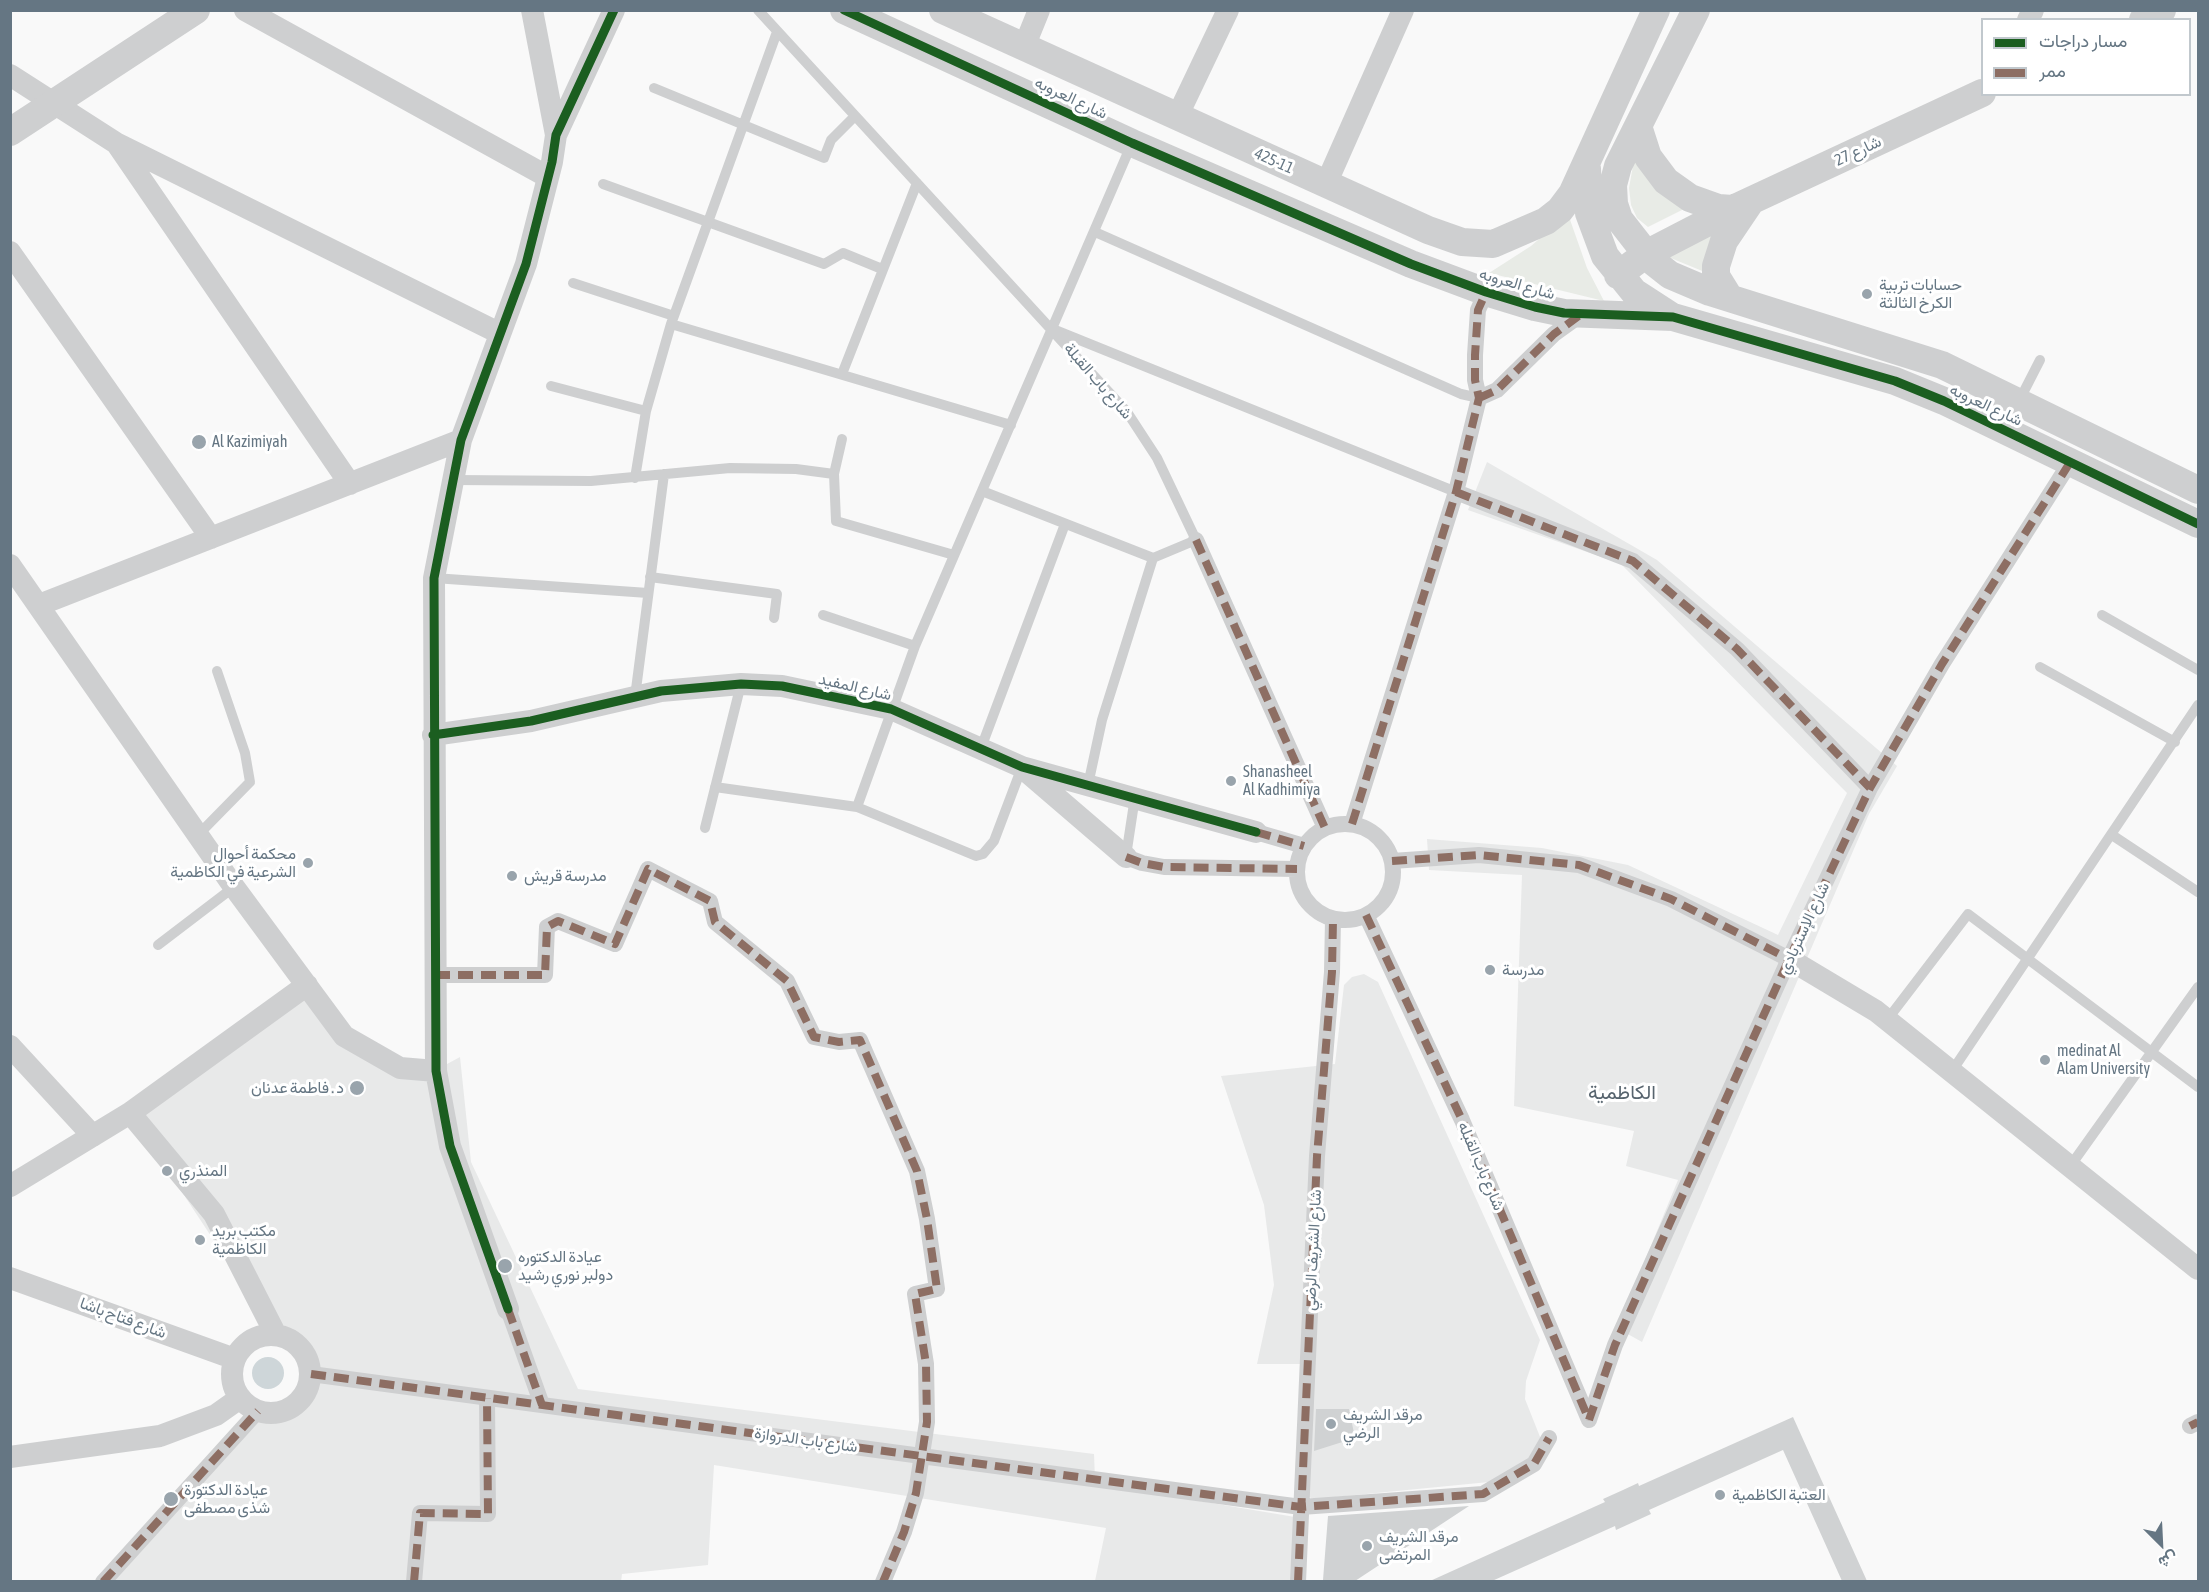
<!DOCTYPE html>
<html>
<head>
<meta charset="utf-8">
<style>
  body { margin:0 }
  #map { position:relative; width:2209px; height:1592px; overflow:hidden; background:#f9f9f9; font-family:"Asap Condensed",Vazirmatn,sans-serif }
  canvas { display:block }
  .frame { position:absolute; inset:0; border:12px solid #657683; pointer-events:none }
  .legend { position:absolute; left:1981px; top:18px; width:210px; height:78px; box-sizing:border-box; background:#fff; border:2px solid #c1c8cd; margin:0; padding:8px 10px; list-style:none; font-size:18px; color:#657683 }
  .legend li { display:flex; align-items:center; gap:12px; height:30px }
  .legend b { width:30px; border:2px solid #c1c8cd }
  .north { position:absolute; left:2131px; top:1514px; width:60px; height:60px; -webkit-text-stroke:4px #fff; paint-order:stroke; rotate:156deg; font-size:16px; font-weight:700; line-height:24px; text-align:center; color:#657683 }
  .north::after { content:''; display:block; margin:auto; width:21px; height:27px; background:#657683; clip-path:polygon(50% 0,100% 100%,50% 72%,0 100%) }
</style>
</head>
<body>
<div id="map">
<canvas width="2209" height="1592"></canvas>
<div class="frame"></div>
<ul class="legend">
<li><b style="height:8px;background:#1b5e20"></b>مسار دراجات</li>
<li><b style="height:8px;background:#8d6e63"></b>ممر</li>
</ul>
<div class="north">ش</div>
</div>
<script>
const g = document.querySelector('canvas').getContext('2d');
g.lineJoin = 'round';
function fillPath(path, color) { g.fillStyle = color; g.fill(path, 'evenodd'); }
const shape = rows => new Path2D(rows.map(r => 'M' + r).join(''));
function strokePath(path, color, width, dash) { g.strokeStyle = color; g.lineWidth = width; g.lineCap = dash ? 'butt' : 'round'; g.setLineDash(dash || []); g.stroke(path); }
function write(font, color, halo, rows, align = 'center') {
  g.font = font + ' "Asap Condensed",Vazirmatn,sans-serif'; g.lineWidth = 6; g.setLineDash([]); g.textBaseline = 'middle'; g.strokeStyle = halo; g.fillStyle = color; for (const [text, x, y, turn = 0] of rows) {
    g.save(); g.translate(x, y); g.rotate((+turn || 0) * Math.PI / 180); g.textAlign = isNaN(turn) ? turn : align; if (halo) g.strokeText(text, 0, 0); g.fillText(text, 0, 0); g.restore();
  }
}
fillPath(shape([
  [1487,462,1657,560,1897,766,1869,814,1642,1342,1617,1328,1678,1180,1626,1166,1634,1131,1514,1106,1522,875,1429,870,1427,839,1542,848,1628,865,1778,935,1847,793,1621,564,1468,510],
  [1364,974,1378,982,1540,1340,1526,1381,1525,1399,1544,1447,1535,1457,1489,1482,1315,1499,1308,1497,1313,1364,1257,1364,1274,1285,1264,1205,1221,1076,1335,1064,1344,985,1352,977],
  [307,985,344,1036,436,1070,460,1057,471,1162,578,1389,1094,1454,1095,1479,1116,1487,1301,1518,1298,1581,1095,1581,1106,1528,714,1465,708,1565,622,1574,621,1582,103,1582,258,1411,273,1413,288,1410,300,1401,308,1389,311,1374,308,1360,301,1348,289,1339,276,1335,130,1113]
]), '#e8e9e9');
fillPath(shape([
  [1634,160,1688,207,1648,227,1637,218,1631,205,1629,188],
  [1568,214,1587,268,1604,301,1489,273,1531,246],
  [1732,219,1712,275,1661,254]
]), '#e8ebe6');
fillPath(shape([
  '252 1373a16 16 0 1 1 32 0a16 16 0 1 1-32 0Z'
]), '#ced6d9');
fillPath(shape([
  [1316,1409,1349,1409,1355,1438,1314,1451],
  [1793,1417,1867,1581,1842,1581,1783,1450,1649,1510,1651,1514,1616,1530,1615,1526,1492,1581,1430,1581,1605,1502,1603,1499,1623,1490,1638,1483,1639,1486],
  [1469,1506,1355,1581,1323,1580,1328,1516]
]), '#d0d2d3');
strokePath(shape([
  [758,10,1127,412,1157,458,1196,540,1153,558,982,491],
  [654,88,824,158,831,140,855,116],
  [603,184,824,264,843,253,882,269],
  [1095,232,1461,394,1479,398],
  [573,283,674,316],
  [671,324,1011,425],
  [1055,330,1456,492],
  [842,374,917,183],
  [551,386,646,411],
  [2019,401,2040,360],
  [834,474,836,521,954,555],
  [635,478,646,411,671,324,777,32],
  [454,480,591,481,730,468,796,469,834,474,842,439],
  [650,577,777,594,774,618],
  [434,578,648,593],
  [823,615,915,646],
  [2102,615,2198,670],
  [2040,667,2175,742],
  [635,697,664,474],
  [981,748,1065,524],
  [1088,785,1102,720,1153,558],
  [715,787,857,807,976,856,983,854,994,841,1022,767],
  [857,807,915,646,1132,143],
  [705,828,741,684],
  [198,835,250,782,245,753,217,671],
  [2112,835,2198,892],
  [1126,856,1135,797],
  [158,945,234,887],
  [1887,1020,1968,914,2198,1087],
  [1952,1071,2198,705],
  [2071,1165,2198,987]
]), '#cecfd0', 10);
strokePath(shape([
  [1479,398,1497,390,1554,334,1579,316],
  [1456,492,1633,561,1737,649,1870,788],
  [1196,540,1325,828],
  [1352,824,1456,492,1479,398,1475,380,1475,355,1478,310,1486,292],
  '1297 872a48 48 0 1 1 96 0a48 48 0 1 1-96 0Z',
  [1256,832,1304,846],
  [1126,857,1142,863,1164,867,1297,869],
  [1392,861,1479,855,1579,865,1671,899,1789,959],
  [1366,915,1462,1120,1589,1420],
  [435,975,545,975,547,927,558,921,615,944,648,869,710,901,715,922,787,981,814,1037,839,1042,860,1040,917,1171,927,1219,937,1289,915,1294,926,1364,927,1422,916,1493,904,1532,883,1582],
  [508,1309,542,1405],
  [311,1374,1301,1507,1483,1494,1534,1464,1549,1438],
  [1589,1420,1615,1345,1789,959,1870,788,1942,664,2071,461],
  [2190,1426,2198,1422],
  [103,1582,258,1411],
  [414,1582,420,1513,488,1514,487,1398],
  [1298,1582,1317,1156,1332,972,1333,919]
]), '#cecfd0', 16);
strokePath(shape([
  [245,10,548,177],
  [532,10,556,135],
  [2028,20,2033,10],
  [1024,47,1039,10],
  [10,75,116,143,499,333],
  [1177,117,1228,10],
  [117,144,350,484],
  [1326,184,1403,10],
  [10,252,211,538],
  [10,565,234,887,344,1036,400,1068,436,1071],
  [39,605,461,440],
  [433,735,531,721,661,691,741,684,782,686,891,709,1022,767,1256,832],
  [1027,772,1126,857],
  [1789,959,1876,1011,2198,1269],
  [10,1046,93,1136],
  [130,1113,214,1214,276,1335],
  [10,1186,130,1113,307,985],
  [10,1278,235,1359],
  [508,1309,450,1146,436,1071,434,578,461,440,526,264,552,162,556,135,614,10],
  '232 1374a39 39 0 1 1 78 0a39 39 0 1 1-78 0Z',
  [10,1457,160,1436,216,1415,240,1398]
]), '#cecfd0', 22);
strokePath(shape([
  [844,10,1132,143,1411,264,1486,292,1535,307,1564,313,1673,317,1895,381,1944,401,2198,524],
  [943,10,1428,230,1462,242,1493,244,1546,221,1560,210,1572,194,1656,10],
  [1696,10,1618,166,1613,185,1614,204,1619,219,1651,260,1670,275,1710,292,1942,365,2198,490],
  [2143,20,2162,10],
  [1638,126,1648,157,1666,181,1690,198,1718,208,1733,209],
  [10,132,196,10],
  [1587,169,1589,213,1605,256,1634,292,1671,316],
  [1618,275,1646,254,1733,209,1982,93],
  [1729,297,1716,276,1716,266,1724,241,1751,201]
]), '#cecfd0', 28);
strokePath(shape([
  [1479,398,1497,390,1554,334,1580,315],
  [1456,492,1633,561,1737,649,1870,788],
  [1196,540,1325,828],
  [1352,824,1456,492,1479,398,1475,380,1475,355,1478,310,1486,292],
  [1256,832,1304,846],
  [1126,857,1142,863,1164,867,1297,869],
  [1392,861,1479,855,1579,865,1671,899,1789,959],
  [1366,915,1462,1120,1589,1420],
  [435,975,545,975,547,927,558,921,615,944,648,869,710,901,715,922,787,981,814,1037,839,1042,860,1040,917,1171,927,1219,937,1289,915,1294,926,1364,927,1422,916,1493,904,1532,883,1582],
  [508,1309,542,1405],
  [311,1374,1301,1507,1483,1494,1534,1464,1549,1438],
  [1589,1420,1615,1345,1789,959,1870,788,1942,664,2071,461],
  [2190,1426,2198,1422],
  [103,1582,258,1411],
  [414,1582,420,1513,488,1514,487,1398],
  [1298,1582,1317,1156,1332,972,1333,919]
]), '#8d6e63', 8, [15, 8]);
strokePath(shape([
  [844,10,1132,143,1411,264,1486,292,1535,307,1564,313,1673,317,1895,381,1944,401,2198,524],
  [433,735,531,721,661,691,741,684,782,686,891,709,1022,767,1256,832],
  [508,1309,450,1146,436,1071,434,578,461,440,526,264,552,162,556,135,614,10]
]), '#1b5e20', 9);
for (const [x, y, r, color] of [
  [1867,294,6,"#99a4ac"],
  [199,442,8,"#99a4ac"],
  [1231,781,6,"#99a4ac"],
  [308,863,6,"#99a4ac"],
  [512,876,6,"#99a4ac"],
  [1490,970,6,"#99a4ac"],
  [2045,1060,6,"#99a4ac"],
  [357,1088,8,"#99a4ac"],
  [167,1171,6,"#99a4ac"],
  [200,1240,6,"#99a4ac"],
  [505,1266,8,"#99a4ac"],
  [1331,1424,6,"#99a4ac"],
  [1720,1495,6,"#99a4ac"],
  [171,1499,8,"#99a4ac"],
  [1367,1546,6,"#99a4ac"]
]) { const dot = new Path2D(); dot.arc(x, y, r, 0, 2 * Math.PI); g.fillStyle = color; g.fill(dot); strokePath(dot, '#fff', 2); }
write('16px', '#657683', '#fff', [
  ["شارع العروبه",1071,98,25],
  ["شارع 27",1858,151,-25],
  ["425-11",1274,161,24],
  ["شارع العروبه",1517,284,16],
  ["شارع باب القبلة",1098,381,49],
  ["شارع العروبه",1986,405,25],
  ["شارع المفيد",855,687,13],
  ["شارع الإستربادي",1804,928,-65],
  ["شارع باب القبله",1481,1166,67],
  ["شارع الشريف الرضي",1313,1250,-87],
  ["شارع فتاح باشا",123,1318,20],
  ["شارع باب الدروازة",806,1440,8]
]);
write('16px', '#657683', '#fff', [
  ["حسابات تربية",1879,285],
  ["الكرخ الثالثة",1879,303],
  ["Al Kazimiyah",212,442],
  ["Shanasheel",1243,772],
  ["Al Kadhimiya",1243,790],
  ["محكمة أحوال",296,854,"right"],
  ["الشرعية في الكاظمية",296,872,"right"],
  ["مدرسة قريش",524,876],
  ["مدرسة",1502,970],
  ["medinat Al",2057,1051],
  ["Alam University",2057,1069],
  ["د . فاطمة عدنان",344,1088,"right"],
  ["المنذري",179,1171],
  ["مكتب بريد",212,1231],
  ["الكاظمية",212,1249],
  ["عيادة الدكتوره",518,1257],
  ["دولبر نوري رشيد",518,1275],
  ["مرقد الشريف",1343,1415],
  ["الرضي",1343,1433],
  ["عيادة الدكتورة",184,1490],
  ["شذى مصطفى",184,1508],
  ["العتبة الكاظمية",1732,1495],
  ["مرقد الشريف",1379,1537],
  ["المرتضى",1379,1555]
], 'left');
write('20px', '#57646e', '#fff', [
  ["الكاظمية",1622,1093]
]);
</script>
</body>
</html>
